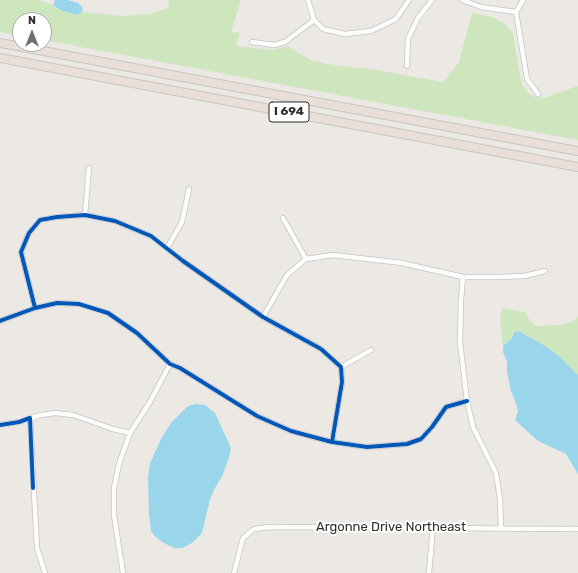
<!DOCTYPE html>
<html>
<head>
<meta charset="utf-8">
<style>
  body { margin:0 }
  #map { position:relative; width:578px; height:573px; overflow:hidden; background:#ece8e4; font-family:Rubik,sans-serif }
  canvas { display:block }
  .north { position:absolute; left:12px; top:12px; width:40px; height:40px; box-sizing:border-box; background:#fff; border:1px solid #ababab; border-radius:50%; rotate:0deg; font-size:11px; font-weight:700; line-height:16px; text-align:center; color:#2e2e2e }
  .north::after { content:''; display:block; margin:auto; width:14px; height:18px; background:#706f6e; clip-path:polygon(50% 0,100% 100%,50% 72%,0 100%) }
</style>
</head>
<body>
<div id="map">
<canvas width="578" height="573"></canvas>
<div class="north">N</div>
</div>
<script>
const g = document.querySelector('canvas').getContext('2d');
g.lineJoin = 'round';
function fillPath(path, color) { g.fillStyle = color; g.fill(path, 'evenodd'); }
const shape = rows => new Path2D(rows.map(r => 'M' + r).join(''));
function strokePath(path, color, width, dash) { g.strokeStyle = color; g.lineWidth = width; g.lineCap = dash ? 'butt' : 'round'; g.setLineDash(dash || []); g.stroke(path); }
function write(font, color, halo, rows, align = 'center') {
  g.font = font + ' Rubik,sans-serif'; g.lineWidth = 4; g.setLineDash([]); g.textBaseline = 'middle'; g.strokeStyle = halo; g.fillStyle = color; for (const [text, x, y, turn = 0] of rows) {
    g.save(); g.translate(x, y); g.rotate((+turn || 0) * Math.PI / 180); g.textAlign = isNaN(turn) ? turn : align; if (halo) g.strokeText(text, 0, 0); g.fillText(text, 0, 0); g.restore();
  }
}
fillPath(shape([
  [0,0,38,0,53,5,55,8,77,15,82,12,123,16,150,14,168,8,169,0,241,0,231,32,240,33,236,46,272,50,288,46,297,52,313,61,340,66,371,69,409,76,443,82,459,62,472,13,492,17,505,24,513,33,520,77,522,84,528,93,535,97,544,98,578,86,578,140,44,40,44,20,20,20,20,36,0,32],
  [502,308,525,312,530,321,536,326,562,325,571,322,578,317,578,375,559,356,535,340,520,332,515,331,514,332,511,339,503,346,500,319]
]), '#cee6be');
fillPath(shape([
  [55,0,68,0,78,3,83,8,82,12,77,15,60,10,53,5],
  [515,331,520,332,542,344,559,356,578,375,578,474,566,454,538,441,515,420,518,411,516,403,511,391,507,372,507,362,503,352,503,346,511,339],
  [196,404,205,405,215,413,231,448,229,458,222,476,215,488,210,499,202,533,192,543,182,548,174,548,162,542,155,536,151,531,149,514,148,478,150,463,162,437,171,423,188,406]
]), '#99d6ec');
const street = shape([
  [308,0,314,20,323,29,345,34,371,31,396,19,409,0],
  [462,0,481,7,516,12],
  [516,12,527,79,538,94],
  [516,12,523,0],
  [252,42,274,45,285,42,314,20],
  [407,66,408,39,418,18,432,0],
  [85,215,89,168],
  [283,218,306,259],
  [167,248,182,222,189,189],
  [463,277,461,300,460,342,467,401,473,427,496,473,500,499,501,528],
  [35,308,21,252,29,233,40,220,57,217,85,215,115,221,151,236,183,261,263,317,321,349,341,367,342,382,332,442],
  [263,317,287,275,306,259,333,255,402,263,463,277,498,277,524,276,545,271],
  [0,321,35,308,57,303,79,304,108,313,137,333,170,364,180,368,257,416,291,431,332,442,367,447,407,444,421,439,432,427,446,407,467,401],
  [341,367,371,350],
  [30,418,37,548,45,573],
  [0,425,19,422,41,415,55,413,73,415,113,429,130,433],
  [123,573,114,515,114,488,119,464,130,433,150,402,170,364],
  [234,573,243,538,254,529,270,527,578,529],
  [429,573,433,527]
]);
const highway = shape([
  [0,43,578,151],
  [0,58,578,167]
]);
strokePath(street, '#c5c4c5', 6);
strokePath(highway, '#c6c5c4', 10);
strokePath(street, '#fcfcfb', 4.5);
strokePath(highway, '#eadfd6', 8);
strokePath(shape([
  [35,308,21,252,29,233,40,220,57,217,85,215,115,221,151,236,183,261,263,317,321,349,341,367,342,382,332,442],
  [0,321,35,308,57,303,79,304,108,313,137,333,170,364,180,368,257,416,291,431,332,442,367,447,407,444,421,439,432,427,446,407,467,401],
  [0,425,19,422,30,418,33,488]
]), '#0057b8', 4);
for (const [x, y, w] of [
  [289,112,40]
]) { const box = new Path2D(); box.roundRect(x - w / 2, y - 10, w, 20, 3); g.fillStyle = '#fff'; g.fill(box); strokePath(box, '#2e2e2e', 1); }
write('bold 12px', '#2e2e2e', null, [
  ["I 694",289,112]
]);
write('13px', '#2e2e2e', '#fff', [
  ["Argonne Drive Northeast",391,527]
]);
</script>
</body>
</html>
